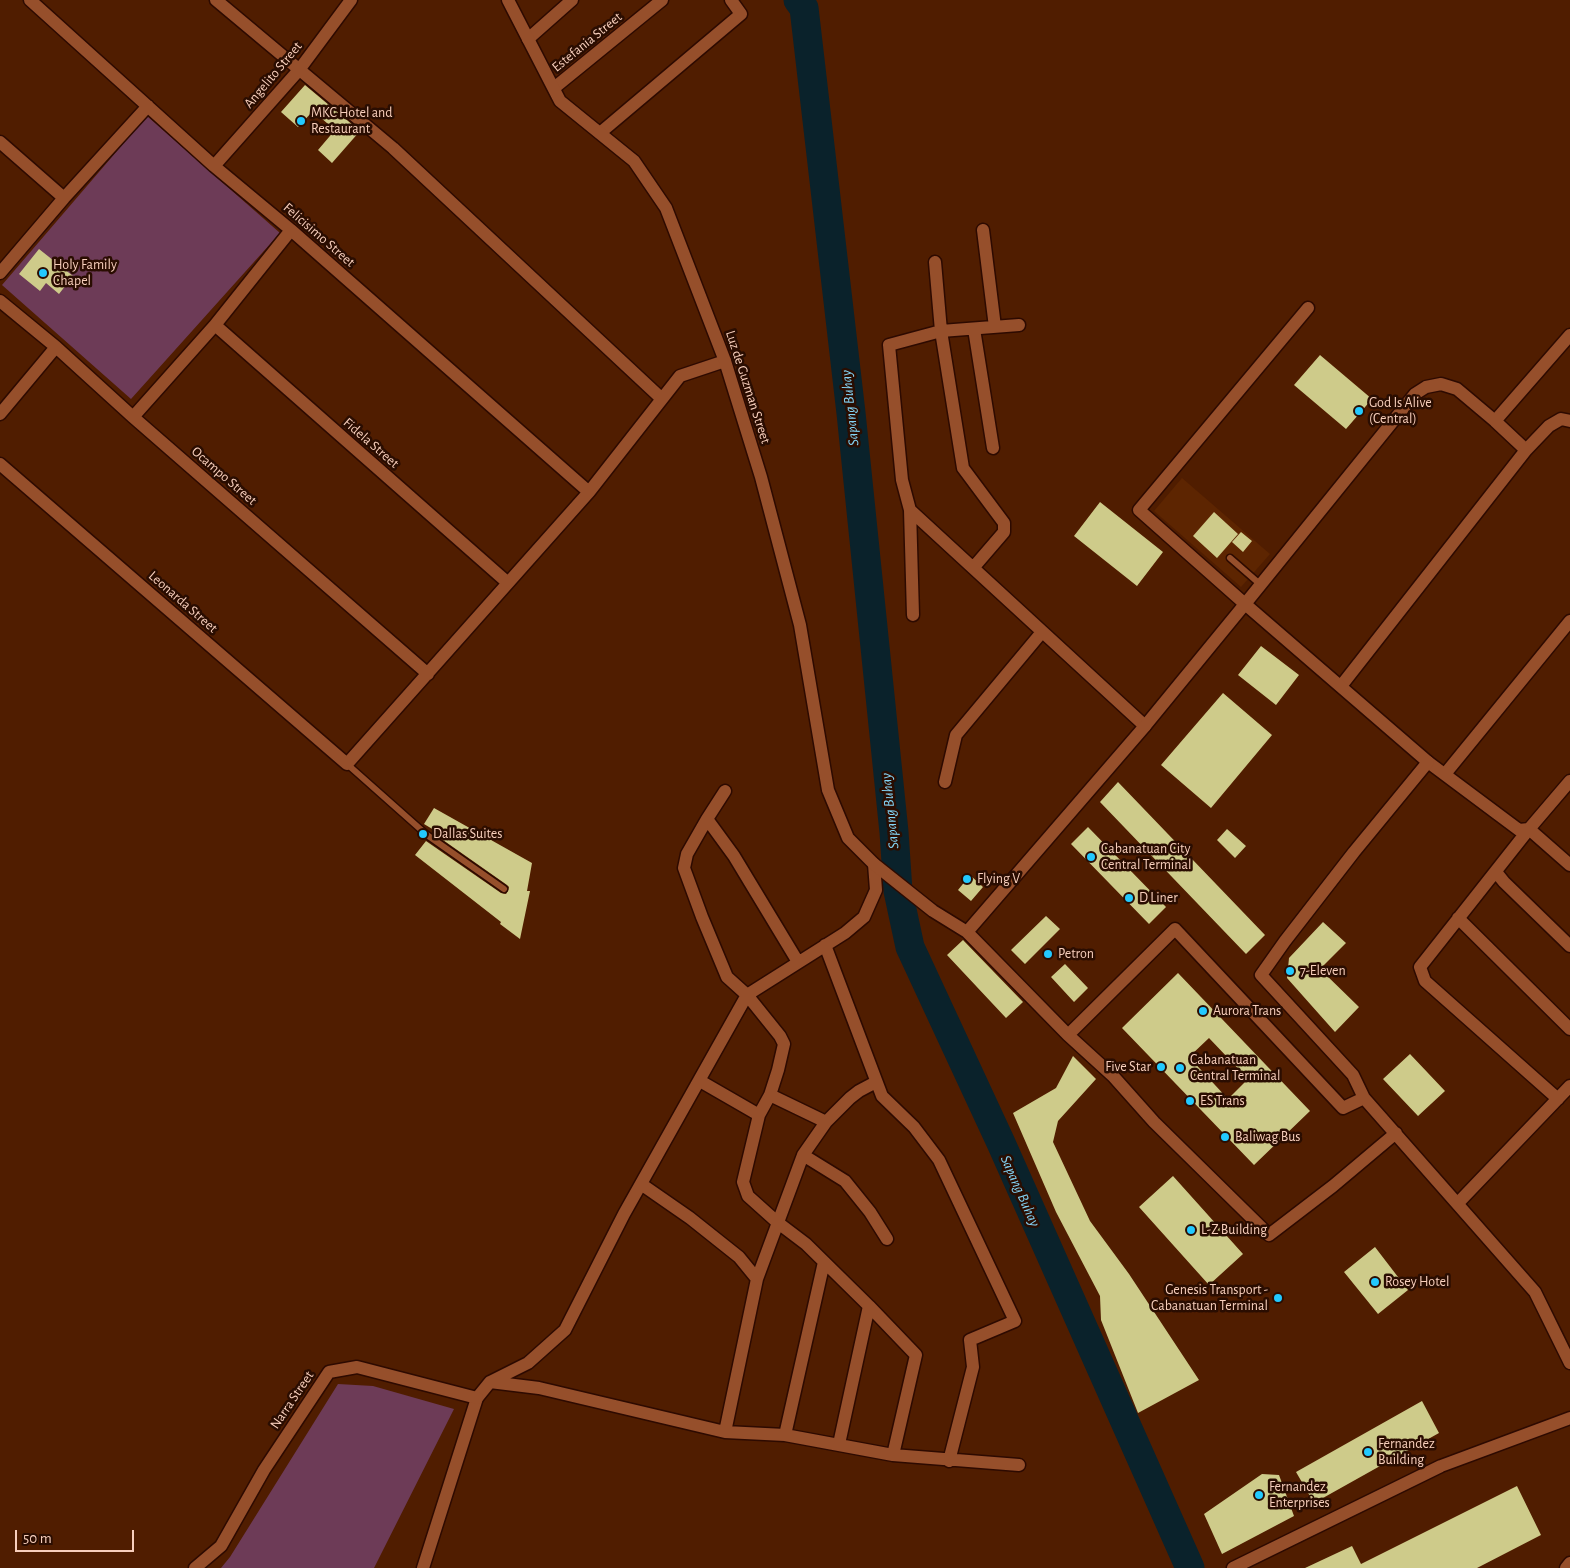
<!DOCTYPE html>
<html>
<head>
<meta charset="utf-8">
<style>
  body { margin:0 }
  #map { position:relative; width:1570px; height:1568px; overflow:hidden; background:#501d00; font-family:"Alegreya Sans",sans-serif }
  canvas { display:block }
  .scale { position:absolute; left:15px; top:1530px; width:119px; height:22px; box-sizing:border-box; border:2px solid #f8cfbc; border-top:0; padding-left:6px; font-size:15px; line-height:18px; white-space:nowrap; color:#f8cfbc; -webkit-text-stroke:4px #2a0d01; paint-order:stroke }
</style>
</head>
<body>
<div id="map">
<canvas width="1570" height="1568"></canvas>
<div class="scale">50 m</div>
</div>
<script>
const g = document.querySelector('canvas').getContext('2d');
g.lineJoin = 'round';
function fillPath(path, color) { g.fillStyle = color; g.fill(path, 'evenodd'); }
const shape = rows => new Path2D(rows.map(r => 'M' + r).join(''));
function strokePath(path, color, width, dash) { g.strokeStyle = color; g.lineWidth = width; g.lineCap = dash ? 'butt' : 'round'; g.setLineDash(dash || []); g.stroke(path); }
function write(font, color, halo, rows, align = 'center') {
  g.font = font + ' "Alegreya Sans",sans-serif'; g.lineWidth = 5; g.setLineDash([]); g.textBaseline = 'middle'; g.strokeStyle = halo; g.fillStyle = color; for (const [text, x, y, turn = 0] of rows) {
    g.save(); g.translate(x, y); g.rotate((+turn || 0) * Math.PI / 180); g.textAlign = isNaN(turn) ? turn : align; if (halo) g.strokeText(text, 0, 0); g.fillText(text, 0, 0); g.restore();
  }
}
fillPath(shape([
  [1182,478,1270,554,1241,587,1154,511]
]), '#5d2501');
fillPath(shape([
  [147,116,280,233,131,399,2,285],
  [338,1384,373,1386,454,1409,374,1568,221,1568,230,1557]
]), '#6d3b57');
strokePath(shape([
  [798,0,804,8,851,413,894,832,898,891,910,947,1001,1143,1190,1568]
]), '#0a222b', 29);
fillPath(shape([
  [305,85,360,131,332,163,318,150,335,130,313,111,298,127,281,112],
  [39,249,73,276,59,294,46,283,40,291,19,274],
  [1320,355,1372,399,1346,429,1294,385],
  [1100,502,1163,552,1137,586,1074,536],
  [1214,512,1238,534,1217,558,1193,536],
  [1241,532,1252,541,1243,552,1232,542],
  [1261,646,1299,675,1276,705,1238,675],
  [1223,693,1272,735,1211,808,1161,765],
  [1118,782,1265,935,1246,954,1100,802],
  [434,808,532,863,527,891,530,891,520,939,500,924,501,922,415,855,426,841,501,893,506,894,508,891,509,887,507,885,433,833,434,830,424,824],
  [1088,827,1166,907,1149,924,1071,844],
  [1227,829,1246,846,1235,858,1217,840],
  [970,875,983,887,971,901,958,890],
  [1046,916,1060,929,1025,964,1011,950],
  [1323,922,1346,943,1320,969,1359,1007,1335,1032,1287,978,1289,958],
  [963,940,1023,1002,1006,1018,947,955],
  [1065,964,1088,988,1074,1002,1051,977],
  [1178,973,1310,1111,1254,1165,1122,1028],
  [1209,1038,1248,1079,1228,1099,1189,1057],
  [1410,1054,1445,1091,1418,1116,1383,1079],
  [1073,1056,1096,1079,1058,1121,1053,1142,1090,1221,1129,1274,1199,1380,1138,1413,1101,1320,1100,1296,1056,1212,1013,1113,1056,1088],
  [1173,1176,1243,1254,1209,1285,1139,1207],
  [1375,1247,1408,1290,1378,1314,1344,1272],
  [1422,1401,1439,1433,1314,1503,1296,1472],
  [1262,1474,1279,1475,1294,1516,1222,1554,1204,1514],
  [1517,1486,1541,1535,1477,1568,1305,1568,1352,1546,1361,1564]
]), '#cecb8a');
const lane = shape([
  [1230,558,1261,585],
  [347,764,427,835,504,889]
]);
const street = shape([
  [30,0,214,166,291,230,589,492],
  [216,0,393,148,662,399],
  [528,39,572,0],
  [554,88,662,0],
  [600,133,741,14,731,0],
  [0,142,64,198],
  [214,166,299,70,351,0],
  [983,230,995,327],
  [935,262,941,331,963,468,1004,523,1004,532,973,568],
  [0,273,64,198,148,106],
  [0,301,56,347,133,417,428,674],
  [1308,308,1139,510,1245,604,1415,394,1426,387,1441,384,1457,389,1495,421,1526,450],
  [215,325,508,583],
  [1019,325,941,331,889,345,902,480,910,510,1145,726],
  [974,329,993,448],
  [0,414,56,347],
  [133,417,215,325,291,230],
  [1495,421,1570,335],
  [0,464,347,764,589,492,680,376,725,361],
  [910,510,913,615],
  [1341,686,1526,450,1549,426,1561,419,1570,421],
  [1428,762,1519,830,1529,829,1570,865],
  [1445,774,1570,621],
  [945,782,956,735,1042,632],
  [725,791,707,819,687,854,684,868,702,917,727,977,747,995,780,1036,784,1044,778,1070,770,1095,759,1115,743,1182,748,1196,777,1222,806,1244,869,1306,916,1355,893,1455],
  [707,819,734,856,798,962],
  [1496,872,1504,882,1570,946],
  [1458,918,1570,1029],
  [825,945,882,1096,914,1127,939,1160,1015,1321,970,1340,973,1367,949,1461],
  [700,1081,759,1115],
  [770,1095,826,1122],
  [1558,1099,1425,981,1420,967,1529,829,1570,781],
  [803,1155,845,1181,870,1212,887,1239],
  [641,1184,690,1218,739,1257,757,1279],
  [1458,1203,1570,1086],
  [490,1382,539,1388,725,1432,785,1435,893,1455,1019,1465],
  [725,1432,757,1279,803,1155,826,1122,850,1098,859,1091,876,1082],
  [785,1435,824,1262],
  [839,1444,869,1306],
  [423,1568,477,1398,490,1382,528,1363,565,1330,624,1214,747,995,845,933,864,917,876,890,874,864],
  [1566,1568,1570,1563]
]);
const secondary = shape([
  [508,0,560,101,634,161,666,208,725,361,761,477,800,625,828,790,848,838,874,864,933,911,967,932,1068,1035,1113,1076,1154,1122,1269,1235,1333,1186,1396,1133],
  [967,932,1145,726,1245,604,1428,762,1354,852,1285,941,1261,975,1353,1075,1364,1098],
  [1068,1035,1175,929,1343,1108,1364,1098,1535,1292,1570,1363],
  [195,1568,221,1546,264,1470,329,1372,357,1367,477,1398],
  [1233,1568,1441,1466,1570,1418]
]);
strokePath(lane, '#2d0a00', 9);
strokePath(street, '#2d0a00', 15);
strokePath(secondary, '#2d0a00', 15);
strokePath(lane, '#964f2b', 6);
strokePath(street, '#964f2b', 12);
strokePath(secondary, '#964f2b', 12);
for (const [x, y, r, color] of [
  [301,121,5,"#23c9fe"],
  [43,273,5,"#23c9fe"],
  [1359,411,5,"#23c9fe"],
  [423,834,5,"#23c9fe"],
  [1091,857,5,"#23c9fe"],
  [967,879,5,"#23c9fe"],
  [1129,898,5,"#23c9fe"],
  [1048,954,5,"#23c9fe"],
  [1290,971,5,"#23c9fe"],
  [1203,1011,5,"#23c9fe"],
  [1161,1067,5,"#23c9fe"],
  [1180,1068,5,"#23c9fe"],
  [1190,1101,5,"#23c9fe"],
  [1225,1137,5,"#23c9fe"],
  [1191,1230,5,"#23c9fe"],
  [1375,1282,5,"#23c9fe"],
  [1278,1298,5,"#23c9fe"],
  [1368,1452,5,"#23c9fe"],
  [1259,1495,5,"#23c9fe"]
]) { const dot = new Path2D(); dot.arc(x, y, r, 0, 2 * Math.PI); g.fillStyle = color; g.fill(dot); strokePath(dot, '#2a0d01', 2); }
write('14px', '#f8cfbc', '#2a0d01', [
  ["Estefania Street",587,42,-39],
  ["Angelito Street",273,75,-50],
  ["Felicisimo Street",319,235,41],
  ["Luz de Guzman Street",748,387,72],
  ["Fidela Street",371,443,41],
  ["Ocampo Street",224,476,41],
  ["Leonarda Street",183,602,41],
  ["Narra Street",292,1400,-56]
]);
write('14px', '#f8cfbc', '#2a0d01', [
  ["MKC Hotel and",311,113],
  ["Restaurant",311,129],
  ["Holy Family",53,265],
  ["Chapel",53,281],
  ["God Is Alive",1369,403],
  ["(Central)",1369,419],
  ["Dallas Suites",433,834],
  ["Cabanatuan City",1101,849],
  ["Central Terminal",1101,865],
  ["Flying V",977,879],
  ["D Liner",1139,898],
  ["Petron",1058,954],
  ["7-Eleven",1300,971],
  ["Aurora Trans",1213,1011],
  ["Cabanatuan",1190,1060],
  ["Central Terminal",1190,1076],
  ["Five Star",1151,1067,"right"],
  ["ES Trans",1200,1101],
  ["Baliwag Bus",1235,1137],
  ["L-Z Building",1201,1230],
  ["Rosey Hotel",1385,1282],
  ["Genesis Transport -",1268,1290,"right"],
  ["Cabanatuan Terminal",1268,1306,"right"],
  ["Fernandez",1378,1444],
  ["Building",1378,1460],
  ["Fernandez",1269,1487],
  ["Enterprises",1269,1503]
], 'left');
write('italic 15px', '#83d4f6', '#2a0d01', [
  ["Sapang Buhay",850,408,-96],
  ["Sapang Buhay",890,811,-96],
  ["Sapang Buhay",1020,1191,66]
]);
</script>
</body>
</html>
